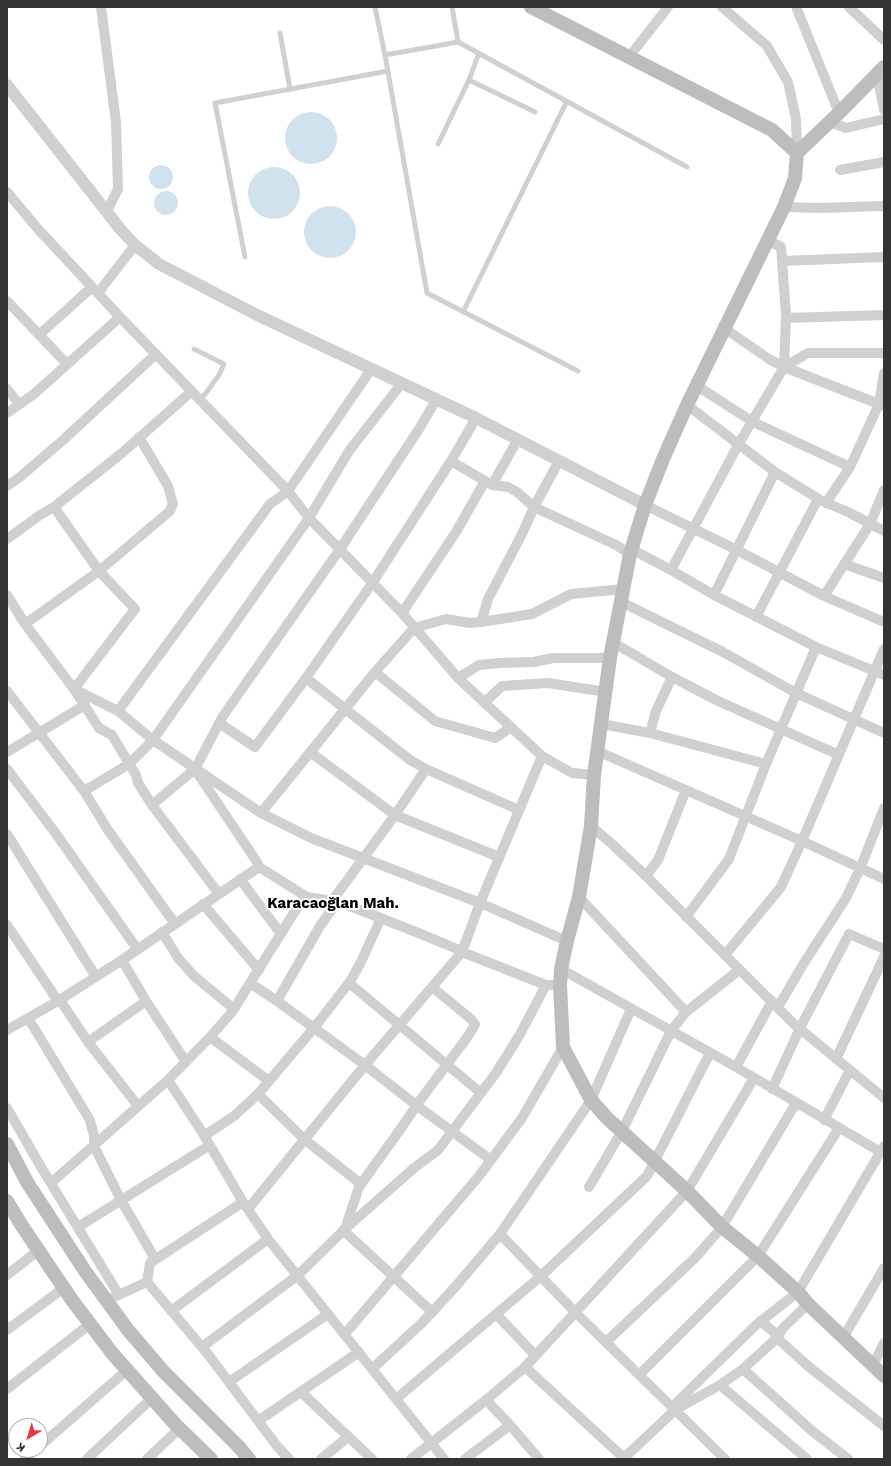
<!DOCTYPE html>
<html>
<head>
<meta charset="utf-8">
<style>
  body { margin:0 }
  #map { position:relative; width:891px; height:1466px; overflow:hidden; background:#fff; font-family:"Work Sans",sans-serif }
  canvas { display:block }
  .frame { position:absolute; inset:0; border:8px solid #333; pointer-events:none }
  .north { position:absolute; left:8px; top:1418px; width:40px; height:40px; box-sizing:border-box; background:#fff; border:1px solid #adadad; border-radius:50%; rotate:218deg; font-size:11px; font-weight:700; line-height:16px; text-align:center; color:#333 }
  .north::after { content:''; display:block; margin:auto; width:14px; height:18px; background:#e63946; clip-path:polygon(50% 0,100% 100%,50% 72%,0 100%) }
</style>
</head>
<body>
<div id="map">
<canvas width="891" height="1466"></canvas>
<div class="frame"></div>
<div class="north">K</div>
</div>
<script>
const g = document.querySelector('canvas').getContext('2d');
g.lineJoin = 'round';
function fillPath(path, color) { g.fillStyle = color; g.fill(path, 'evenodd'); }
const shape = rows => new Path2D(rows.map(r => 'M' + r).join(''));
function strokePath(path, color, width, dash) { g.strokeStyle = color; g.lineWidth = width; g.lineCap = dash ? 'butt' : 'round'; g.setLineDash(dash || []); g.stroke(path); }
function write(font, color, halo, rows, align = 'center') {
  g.font = font + ' "Work Sans",sans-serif'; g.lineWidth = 4; g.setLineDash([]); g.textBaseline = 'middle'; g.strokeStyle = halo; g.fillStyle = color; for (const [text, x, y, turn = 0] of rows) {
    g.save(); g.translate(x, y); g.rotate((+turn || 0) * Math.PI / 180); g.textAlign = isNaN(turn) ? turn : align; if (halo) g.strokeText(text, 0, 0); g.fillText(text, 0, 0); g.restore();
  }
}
fillPath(shape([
  '285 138a26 26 0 1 1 52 0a26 26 0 1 1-52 0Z',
  '149 177a12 12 0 1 1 24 0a12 12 0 1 1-24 0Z',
  '248 193a26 26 0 1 1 52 0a26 26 0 1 1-52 0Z',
  '154 203a12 12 0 1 1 24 0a12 12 0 1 1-24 0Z',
  '304 232a26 26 0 1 1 52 0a26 26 0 1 1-52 0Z'
]), '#cfe2ee');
strokePath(shape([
  [375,7,385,55],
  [452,7,458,42],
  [280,33,290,89],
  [479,53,469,80,535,112],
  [438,144,469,80],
  [245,257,215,103,388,71],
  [463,312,567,101],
  [194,349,224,364,219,375,206,393,200,399],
  [578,371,427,293,385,55,458,42,687,167]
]), '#d0d0d0', 5);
strokePath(shape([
  [101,7,116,122,118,189,107,211],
  [722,7,767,46,788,82,796,119,797,153],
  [849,7,884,40],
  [797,9,839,113],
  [629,57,668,7],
  [877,75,884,110],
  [830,122,846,128,884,119],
  [840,170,884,162],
  [7,192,38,229,120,317,288,491,309,518,402,613,458,678,542,756,572,773,594,775],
  [784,207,819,208,884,206],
  [782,261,884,257],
  [98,293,135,245],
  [7,301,67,364],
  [786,318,884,315],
  [724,328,769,359,784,367,884,406],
  [39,335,92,287],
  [784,367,808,353,884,353],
  [697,386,753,422,850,467],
  [7,389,19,404],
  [687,405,775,472,822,501,848,512,884,531],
  [7,413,34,394,120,317],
  [451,461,492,485,508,487,517,492,534,507,616,545,630,554],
  [492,485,518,439],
  [7,486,20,477,62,441,156,354],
  [826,503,850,467,879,404,884,373],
  [645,505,737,550,824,596,884,622],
  [54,507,99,571,135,609,74,689,118,711,153,740,261,813,311,838,480,903,567,941],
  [7,539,40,515,54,507,122,453,192,391],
  [631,549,671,570,714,595,816,647,884,675],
  [844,564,884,578],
  [671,570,738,445,784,367,786,315,781,247,768,240],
  [7,595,25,624,74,689,99,728,112,735,136,775,138,783,152,805,219,894],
  [714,595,775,472],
  [824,596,870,524,884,490],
  [621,602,723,652,796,693,884,733],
  [402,613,456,532,485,481],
  [756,617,818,499],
  [481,622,488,599,522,534,534,507,559,461],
  [25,624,99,571,170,511,173,504,168,486,139,437],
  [614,643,672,677,718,701,839,755],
  [375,672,435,721,495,738,510,728],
  [306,678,410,760,426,769,519,810],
  [458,678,479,665,500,663,534,662,553,658,610,658],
  [7,691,84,791,108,830,175,924],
  [484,703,502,686,548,683,606,692],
  [118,711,270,504,288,491,372,368],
  [219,723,255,747,306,678,373,582,451,461,476,418],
  [601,724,650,733,766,764],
  [650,733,656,711,672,677],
  [597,751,802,841,884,879],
  [7,752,85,705],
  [310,752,395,815,499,857],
  [7,769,54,831,138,950],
  [198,774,257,862,259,867,307,897,332,901,355,908,416,932,457,949,462,952,546,985,553,985],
  [84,791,129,764,153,740,309,518,349,451,402,383],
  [152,805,195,769,223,716,340,549,419,429,436,400],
  [261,813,375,672,414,628,446,619,470,623,481,622,532,614,571,594,624,589],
  [591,826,612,844,646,876,794,1024,884,1098],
  [7,834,96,977],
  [646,876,658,860,686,790],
  [240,879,281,934],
  [579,897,686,1012],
  [332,901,395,815,426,769],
  [203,904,259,970],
  [686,917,729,859,766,764,816,647],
  [7,925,58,1001],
  [162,932,178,958,194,976,234,1009],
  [725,955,781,887,802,841,884,649],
  [122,960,146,1001,186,1062],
  [561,969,736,1067,884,1154],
  [250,983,277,1001,365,1065,416,1105,491,1160],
  [349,983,481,1093],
  [60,1000,88,1042,138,1106],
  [277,1001,320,926,337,902],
  [778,1007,804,963,846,898,860,869,884,808],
  [28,1018,90,1120,94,1136,94,1146,121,1200,155,1259],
  [7,1030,58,1001,122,960,259,867],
  [210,1037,269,1081],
  [88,1042,146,1001],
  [836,1059,884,957],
  [736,1067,772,1001],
  [168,1080,202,1132,243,1202,268,1239,444,1459],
  [772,1089,800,1028,849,934,884,949],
  [258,1094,304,1139,361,1184],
  [7,1108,41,1167,119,1295],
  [824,1120,850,1070],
  [204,1136,234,1116,258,1094,314,1028,351,980,361,962,381,918],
  [51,1183,168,1080,210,1037,232,1012,300,903,307,897],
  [589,1187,622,1131,671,1031,686,1012,739,970],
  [243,1202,150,1263,147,1282,207,1353,277,1446,289,1459],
  [248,1209,365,1065,462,952,480,903,542,756],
  [78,1227,210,1145],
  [345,1229,359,1187,404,1124,418,1103,466,1039,473,1028,475,1024,471,1019,432,987],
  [343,1230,432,1312],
  [500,1234,575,1312,725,1459],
  [7,1275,39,1250],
  [114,1297,147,1282],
  [171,1311,268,1239],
  [496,1314,535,1355],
  [760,1321,774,1332,777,1338,808,1366,884,1426],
  [7,1330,65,1287],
  [345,1334,479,1176,522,1118,563,1047],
  [843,1338,884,1268],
  [606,1342,696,1257,722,1227,796,1103],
  [202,1347,298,1275,345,1229,414,1168,438,1150,496,1073,519,1036,546,985],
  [873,1365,884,1343],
  [525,1367,625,1459],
  [372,1369,423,1322,456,1286,500,1234,591,1100,631,1009],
  [743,1369,811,1430,848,1459],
  [639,1375,758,1256,839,1128],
  [229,1382,328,1314],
  [720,1385,807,1459],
  [7,1389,90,1324],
  [301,1392,372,1459],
  [396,1399,541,1276,647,1176,710,1053],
  [672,1407,756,1325,798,1292,884,1146],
  [258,1421,359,1352],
  [40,1446,127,1370],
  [25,1459,35,1450],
  [87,1459,152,1398],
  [147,1459,180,1428],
  [321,1459,348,1437],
  [411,1459,486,1400],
  [465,1459,510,1425],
  [539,1459,510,1425,486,1400,525,1367,687,1191,754,1078],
  [623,1459,675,1410,720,1385,743,1369,777,1338,783,1328,808,1304]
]), '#d0d0d0', 10);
strokePath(shape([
  [7,85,121,230,135,245,159,264,257,315,476,418,645,505]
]), '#d0d0d0', 12);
strokePath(shape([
  [531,7,772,130,797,153],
  [884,67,839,113,797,153,795,178,784,207,687,405,663,459,645,505,630,554,610,658,594,775,591,826,579,897,567,941,561,969,560,985,563,1047,591,1100,607,1118,687,1191,722,1227,758,1256,798,1292,808,1304,884,1376],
  [7,1144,27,1182,85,1271,128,1330,163,1371,239,1447,249,1459],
  [7,1201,22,1226,72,1300,112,1353,175,1424,211,1459]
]), '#bdbdbd', 14);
write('bold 15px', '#000', '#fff', [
  ["Karacaoğlan Mah.",333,904]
]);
</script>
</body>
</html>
